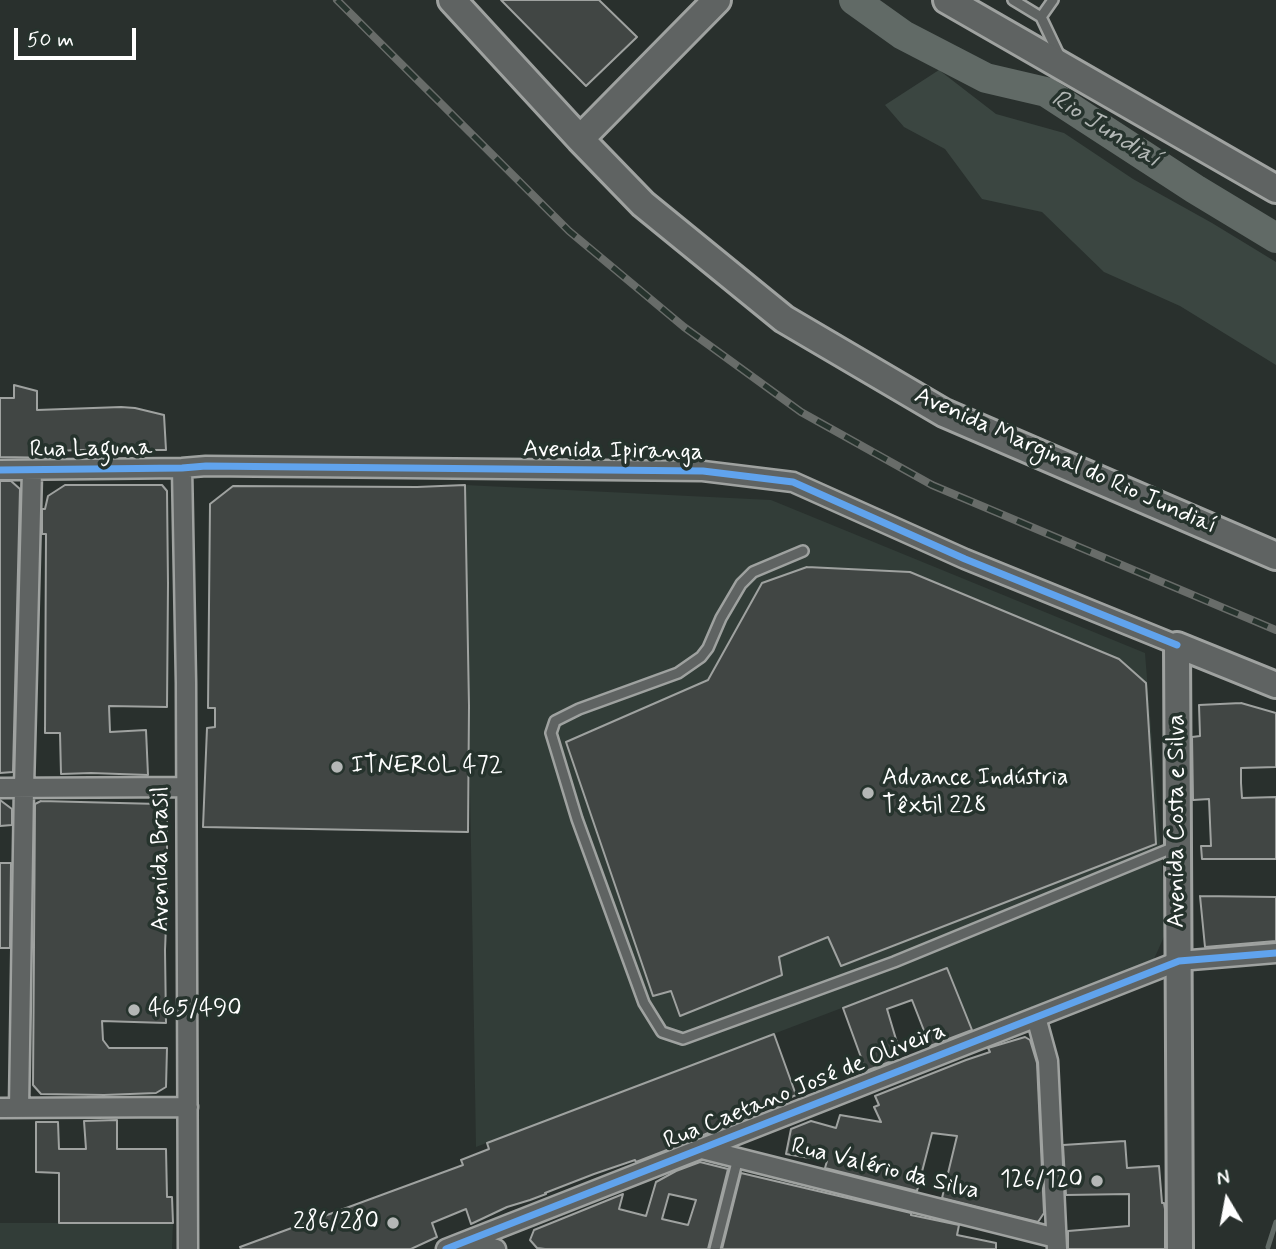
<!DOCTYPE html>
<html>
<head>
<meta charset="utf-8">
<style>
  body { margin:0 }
  #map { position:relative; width:1276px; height:1249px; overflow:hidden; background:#29302d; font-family:Mynerve,sans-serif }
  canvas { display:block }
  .north { position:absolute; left:1192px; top:1165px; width:70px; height:70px; -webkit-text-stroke:5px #26332d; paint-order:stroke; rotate:350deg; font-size:19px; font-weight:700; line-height:28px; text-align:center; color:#fff }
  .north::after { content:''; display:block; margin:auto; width:24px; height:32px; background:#fff; clip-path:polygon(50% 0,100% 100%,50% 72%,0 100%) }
  .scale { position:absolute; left:14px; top:28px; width:122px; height:32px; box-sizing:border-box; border:4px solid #fff; border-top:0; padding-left:9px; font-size:21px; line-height:24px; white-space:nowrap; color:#fff; -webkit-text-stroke:5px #26332d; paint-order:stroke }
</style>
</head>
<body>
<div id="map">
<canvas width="1276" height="1249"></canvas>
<div class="north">N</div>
<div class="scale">50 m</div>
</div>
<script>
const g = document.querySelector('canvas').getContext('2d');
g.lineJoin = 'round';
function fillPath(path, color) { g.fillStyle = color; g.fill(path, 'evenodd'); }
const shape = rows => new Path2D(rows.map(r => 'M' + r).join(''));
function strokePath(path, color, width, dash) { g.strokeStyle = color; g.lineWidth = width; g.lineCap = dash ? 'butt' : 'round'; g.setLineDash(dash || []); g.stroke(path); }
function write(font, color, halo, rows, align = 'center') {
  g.font = font + ' Mynerve,sans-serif'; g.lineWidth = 7; g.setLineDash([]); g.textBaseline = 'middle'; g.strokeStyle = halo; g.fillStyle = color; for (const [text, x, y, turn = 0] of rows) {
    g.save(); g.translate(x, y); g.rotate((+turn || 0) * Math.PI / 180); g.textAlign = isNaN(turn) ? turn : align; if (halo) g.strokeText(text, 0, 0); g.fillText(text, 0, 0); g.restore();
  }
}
fillPath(shape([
  [465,485,771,500,1145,653,1167,930,1154,959,973,1032,947,968,476,1147],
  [0,1223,173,1223,172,1249,0,1249]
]), '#323d38');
fillPath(shape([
  [939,70,996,114,1064,133,1133,179,1212,223,1276,262,1276,365,1180,306,1104,272,1042,212,982,199,945,149,904,127,885,105]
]), '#3b4641');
strokePath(shape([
  [1268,1247,1276,1222]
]), '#616a66', 5);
strokePath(shape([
  [854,0,903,35,986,78,1046,92,1195,189,1276,238]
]), '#616a66', 30);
const building = shape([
  [501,0,599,0,637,37,586,86,501,0],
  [14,385,37,391,37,410,121,407,135,408,164,415,166,450,76,450,60,451,59,458,0,457,0,398,14,398,14,385],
  [0,481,11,481,20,489,13,772,0,773,0,481],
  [65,485,162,485,167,491,168,584,167,707,109,706,110,732,146,730,148,775,91,773,61,774,60,733,45,733,46,534,42,534,42,509,45,509,48,496,65,485],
  [465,485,469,706,468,832,203,827,207,728,215,727,215,708,208,708,210,504,233,486,417,487,465,485],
  [807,567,910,572,1119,659,1146,683,1156,844,841,966,828,937,779,957,782,975,680,1016,671,991,653,996,566,742,708,680,762,583,807,567],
  [1241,703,1276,713,1276,767,1241,768,1241,783,1242,798,1276,797,1276,859,1202,859,1201,846,1211,846,1209,799,1193,800,1192,737,1200,736,1199,705,1241,703],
  [0,800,12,809,12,825,0,826,0,800],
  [41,801,159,804,167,812,167,900,165,950,166,1023,102,1021,103,1040,109,1048,167,1048,166,1087,156,1093,104,1095,41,1094,33,1085,35,804,41,801],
  [0,863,11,863,10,948,0,948,0,863],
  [1200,896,1276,897,1276,941,1205,947,1200,896],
  [947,968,972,1030,930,1046,912,1000,887,1009,898,1046,890,1050,892,1061,866,1071,843,1008,947,968],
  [774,1034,796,1095,685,1143,636,1162,635,1160,594,1174,545,1193,546,1194,530,1200,507,1207,471,1224,466,1209,432,1223,437,1237,411,1249,241,1249,240,1247,463,1165,461,1160,489,1149,487,1143,774,1034],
  [1025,1037,1030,1040,1037,1063,1044,1213,1038,1222,942,1198,957,1136,932,1133,917,1191,825,1168,827,1161,786,1154,791,1129,811,1121,836,1128,840,1115,881,1122,874,1107,879,1105,875,1096,966,1060,990,1052,988,1048,1025,1037],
  [117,1120,117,1149,166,1149,167,1197,172,1197,173,1223,59,1223,59,1173,36,1172,36,1122,58,1122,59,1149,86,1149,84,1121,117,1120],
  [1125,1141,1127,1168,1159,1166,1162,1203,1164,1203,1165,1209,1165,1249,1068,1249,1068,1231,1129,1226,1129,1194,1066,1195,1063,1145,1125,1141],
  [700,1162,728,1169,708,1249,545,1249,537,1248,530,1240,534,1230,623,1194,619,1209,646,1216,656,1182,676,1171,700,1162],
  [669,1194,696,1200,688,1225,662,1219,669,1194],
  [741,1173,911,1213,911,1215,959,1225,957,1235,996,1243,996,1249,722,1249,741,1173]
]);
fillPath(building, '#414644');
strokePath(building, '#9fa2a0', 2);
const lane = shape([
  [1013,0,1041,17],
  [1053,0,1041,17,1060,57],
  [803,551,753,572,741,584,721,618,708,648,701,657,678,673,579,709,555,721,551,733,577,819,644,1003,662,1032,683,1039,894,962,1177,846],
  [715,1249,738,1158]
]);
const street = shape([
  [182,468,186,683,188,1249],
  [0,470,182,468,206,466,703,471,793,482,965,559,1177,645],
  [0,788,186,787],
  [1036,1017,1048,1061,1057,1249],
  [0,1108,188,1107],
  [19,1108,24,787,32,471],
  [702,1149,1056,1238],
  [466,1241,496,1249],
  [446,1249,1179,961,1276,953]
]);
const secondary = shape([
  [1180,1249,1177,645,1276,685]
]);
const primary = shape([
  [452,0,580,139,643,204,784,319,944,413,1276,556],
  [947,0,1276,189],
  [580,139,717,0]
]);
strokePath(lane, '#9fa2a0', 14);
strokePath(street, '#9fa2a0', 23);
strokePath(secondary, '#9fa2a0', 30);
strokePath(primary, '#9fa2a0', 32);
strokePath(lane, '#5f6362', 9);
strokePath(street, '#5f6362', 18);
strokePath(secondary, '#5f6362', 24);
strokePath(primary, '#5f6362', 26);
const rail = shape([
  [337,0,569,231,684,327,801,412,932,485,1276,630]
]);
strokePath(rail, '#686c69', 8);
strokePath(rail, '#26332d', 5, [16]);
strokePath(shape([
  [0,470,182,468,206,466,703,471,793,482,965,559,1177,645],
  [446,1249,1179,961,1276,953]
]), '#60a3ed', 7);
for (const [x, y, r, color] of [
  [337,767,7,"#b4b7b6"],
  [868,793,7,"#b4b7b6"],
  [134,1010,7,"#b4b7b6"],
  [1097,1181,7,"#b4b7b6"],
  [393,1223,7,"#b4b7b6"]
]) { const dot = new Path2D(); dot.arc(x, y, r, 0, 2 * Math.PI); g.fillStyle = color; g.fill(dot); strokePath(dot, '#26332d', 2.5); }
write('24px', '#fff', '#26332d', [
  ["Rua Laguna",91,450,-1],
  ["Avenida Ipiranga",613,452,1],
  ["Avenida Marginal do Rio Jundiaí",1065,462,24],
  ["Avenida Costa e Silva",1178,821,-90],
  ["Avenida Brasil",162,859,-90],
  ["Rua Caetano José de Oliveira",805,1087,-22],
  ["Rua Valério da Silva",885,1170,14]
]);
write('24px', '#fff', '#26332d', [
  ["ITNEROL 472",351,767],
  ["Advance Indústria",882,779],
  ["Têxtil 228",882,807],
  ["465/490",148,1010],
  ["126/120",1083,1181,"right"],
  ["286/280",379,1223,"right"]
], 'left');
write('italic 26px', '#b3b8b6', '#26332d', [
  ["Rio Jundiaí",1105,130,32]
]);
</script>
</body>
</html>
